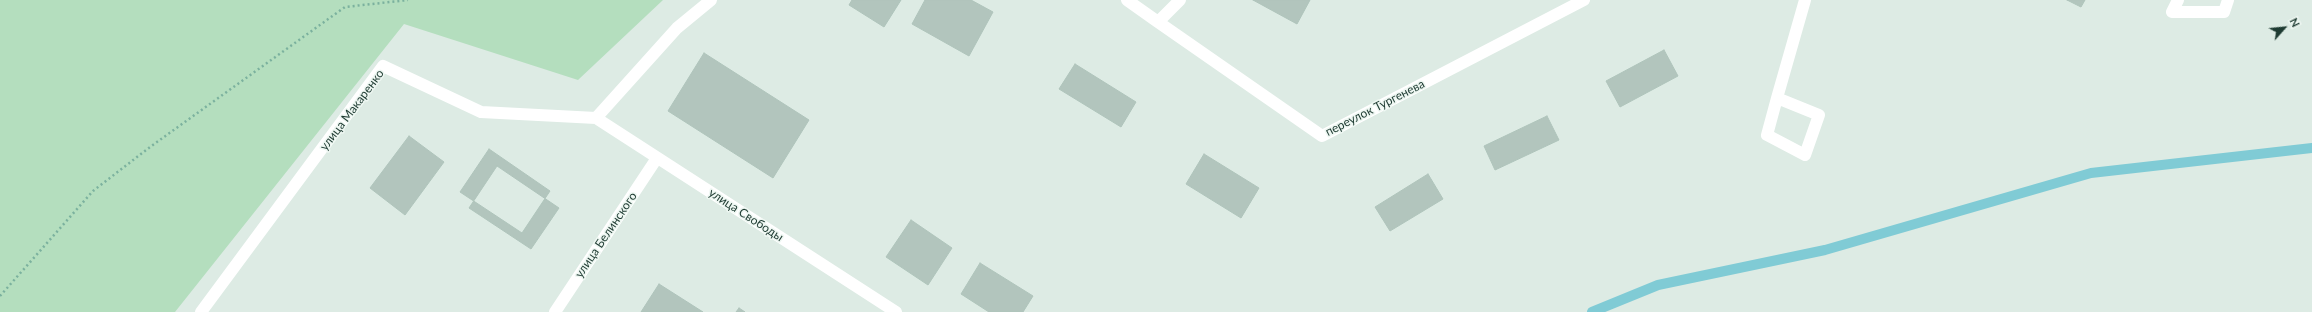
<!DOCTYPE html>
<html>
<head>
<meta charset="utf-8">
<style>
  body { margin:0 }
  #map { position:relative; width:2312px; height:312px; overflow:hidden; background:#ddebe4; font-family:Lato,sans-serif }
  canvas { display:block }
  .north { position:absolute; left:2264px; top:8px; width:40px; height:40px; -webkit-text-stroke:3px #eef7f2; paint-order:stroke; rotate:63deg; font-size:11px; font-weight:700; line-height:16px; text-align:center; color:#1e3b32 }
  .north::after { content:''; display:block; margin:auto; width:14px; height:18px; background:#1e3b32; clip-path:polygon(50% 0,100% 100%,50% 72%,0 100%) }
</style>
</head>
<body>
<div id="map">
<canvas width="2312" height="312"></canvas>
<div class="north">N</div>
</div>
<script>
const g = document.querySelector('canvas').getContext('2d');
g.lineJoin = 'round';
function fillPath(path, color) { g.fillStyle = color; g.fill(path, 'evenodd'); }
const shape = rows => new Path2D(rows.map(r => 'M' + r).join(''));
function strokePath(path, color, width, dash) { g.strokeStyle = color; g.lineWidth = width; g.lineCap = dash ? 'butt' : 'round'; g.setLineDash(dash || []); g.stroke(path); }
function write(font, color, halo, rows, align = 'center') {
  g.font = font + ' Lato,sans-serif'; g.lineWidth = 3; g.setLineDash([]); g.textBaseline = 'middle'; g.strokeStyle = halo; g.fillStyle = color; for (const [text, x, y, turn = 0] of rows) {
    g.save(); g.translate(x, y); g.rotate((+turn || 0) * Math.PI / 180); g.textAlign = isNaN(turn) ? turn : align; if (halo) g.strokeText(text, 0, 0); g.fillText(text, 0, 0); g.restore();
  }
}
fillPath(shape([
  [0,0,663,0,578,80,404,24,175,312,0,312]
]), '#b4debe');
strokePath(shape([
  [1592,312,1658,285,1825,250,2091,173,2312,148]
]), '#80cbd5', 10);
const building = shape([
  [852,0,901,0,884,27,849,5,852,0],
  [925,0,971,0,993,12,969,56,912,24,925,0],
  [1253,0,1310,0,1297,24,1253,0],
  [2067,0,2085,0,2081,7,2067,0],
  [1664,50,1678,76,1620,107,1606,81,1664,50],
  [704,53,809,120,773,178,668,111,704,53],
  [1075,64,1136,102,1121,127,1059,89,1075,64],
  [1547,116,1559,140,1495,170,1484,146,1547,116],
  [409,136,444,162,405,215,370,188,409,136],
  [489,149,550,191,522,233,460,192,489,149],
  [1204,154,1259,188,1241,218,1186,184,1204,154],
  [497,166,559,208,531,249,469,208,497,166],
  [1428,174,1443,199,1390,231,1375,207,1428,174],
  [911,220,952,248,928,285,886,257,911,220],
  [980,263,1033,296,1023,312,989,312,961,294,980,263],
  [659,284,703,312,641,312,659,284],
  [739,308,745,312,736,312,739,308]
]);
fillPath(building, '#b2c5bd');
strokePath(building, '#afc4bb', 1);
strokePath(shape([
  [0,296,93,191,150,147,345,7,408,0]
]), '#7bb19e', 2.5, [2, 3]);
strokePath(shape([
  [1127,0,1158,22],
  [1180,0,1158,22,1322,136,1584,0],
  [2178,0,2172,12,2224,12,2228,0],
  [1777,98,1819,115,1805,155,1767,135,1777,98,1805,0],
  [596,118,677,28,711,0],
  [201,312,383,66,481,112,596,118,896,312],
  [555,312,657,158]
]), '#fff', 12);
write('12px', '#1e3b32', '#eef7f2', [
  ["переулок Тургенева",1375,108,-27],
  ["улица Макаренко",352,110,-53],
  ["улица Свободы",746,215,33],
  ["улица Белинского",606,235,-56]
]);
</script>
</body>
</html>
